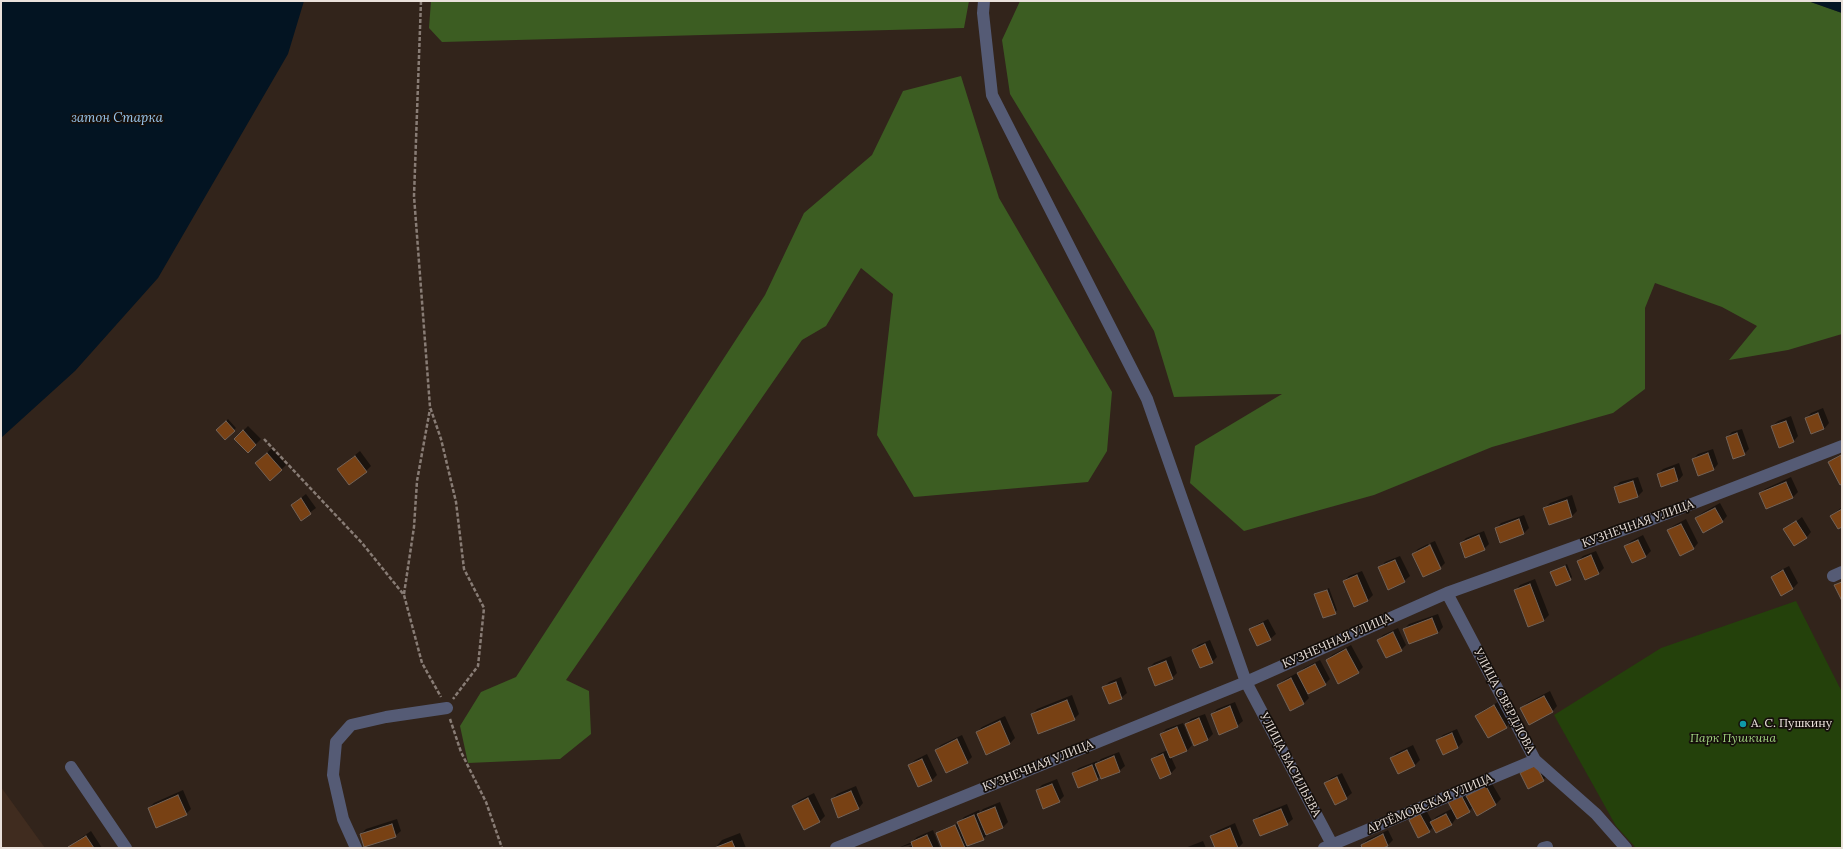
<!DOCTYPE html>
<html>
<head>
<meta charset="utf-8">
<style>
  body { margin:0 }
  #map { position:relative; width:1843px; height:849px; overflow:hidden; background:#32241b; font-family:Lora,serif }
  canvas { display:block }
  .frame { position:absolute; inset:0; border:2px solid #eae1db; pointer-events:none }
</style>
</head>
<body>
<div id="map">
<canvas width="1843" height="849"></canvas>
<div class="frame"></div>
</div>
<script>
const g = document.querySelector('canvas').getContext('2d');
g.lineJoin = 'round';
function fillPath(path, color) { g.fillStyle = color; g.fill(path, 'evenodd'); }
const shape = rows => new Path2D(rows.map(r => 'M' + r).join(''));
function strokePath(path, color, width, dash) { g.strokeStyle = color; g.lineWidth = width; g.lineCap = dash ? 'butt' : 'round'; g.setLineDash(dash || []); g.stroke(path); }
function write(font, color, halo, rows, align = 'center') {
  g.font = font + ' Lora,serif'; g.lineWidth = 3.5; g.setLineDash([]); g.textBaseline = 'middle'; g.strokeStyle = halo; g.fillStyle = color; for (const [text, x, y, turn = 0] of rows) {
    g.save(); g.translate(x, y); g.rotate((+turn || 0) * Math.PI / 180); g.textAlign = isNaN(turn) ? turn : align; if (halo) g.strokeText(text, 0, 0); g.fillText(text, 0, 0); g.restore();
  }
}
fillPath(shape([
  [1,787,45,848,1,848]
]), '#402c1f');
fillPath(shape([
  [1796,601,1842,692,1842,848,1636,848,1616,826,1554,715,1661,648]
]), '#24410b');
fillPath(shape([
  [431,1,969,1,964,28,442,42,429,28],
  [1020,1,1808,1,1842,13,1842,334,1788,350,1729,360,1757,326,1722,307,1655,283,1645,308,1645,389,1613,413,1492,447,1374,495,1244,531,1190,483,1195,446,1282,394,1174,397,1154,331,1010,94,1002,40],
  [961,76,999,198,1112,392,1107,451,1088,482,914,497,877,435,893,294,861,268,826,326,802,340,566,680,589,691,591,734,560,759,468,763,460,726,481,692,516,677,765,295,804,213,872,155,903,91]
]), '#3c5d22');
fillPath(shape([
  [1,1,304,1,288,54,158,278,75,371,1,438],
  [1808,1,1842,1,1842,13]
]), '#031422');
fillPath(shape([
  [1823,408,1829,423,1824,429,1806,418,1811,413],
  [1791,416,1798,436,1793,442,1772,426,1778,421],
  [228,419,236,428,225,438,218,430],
  [248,426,261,439,248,452,235,439],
  [1742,429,1749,449,1744,454,1727,437,1732,432],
  [272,448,286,465,281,470,256,463],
  [1713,449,1718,464,1713,470,1693,459,1698,454],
  [360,451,371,466,366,471,338,469],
  [1842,453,1842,483,1840,484,1829,462],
  [1679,463,1683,475,1678,481,1658,474,1663,469],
  [1638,477,1643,491,1638,496,1615,487,1620,482],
  [1791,477,1798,492,1793,497,1766,508,1760,494,1765,489],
  [306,494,316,508,301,519,292,505],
  [1572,495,1577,511,1572,516,1550,523,1545,508,1550,503],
  [1720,503,1727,516,1722,522,1696,518,1702,513],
  [1842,507,1842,526,1831,516],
  [1524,515,1529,528,1524,533,1496,528,1501,523],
  [1802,517,1811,532,1806,538,1785,530],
  [1686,519,1698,543,1693,549,1668,531,1673,526],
  [1484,531,1489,544,1484,549,1461,543,1466,538],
  [1643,535,1651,551,1646,556,1633,562,1626,546,1631,541],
  [1435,541,1445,563,1441,567,1430,543],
  [1428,544,1439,567,1441,567,1440,568,1413,554,1418,549],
  [1596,551,1604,568,1599,573,1578,561,1583,556],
  [1400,556,1410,576,1404,581,1380,568,1385,562],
  [1567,564,1572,577,1570,580,1552,572],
  [1789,566,1798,583,1793,588,1781,595,1772,577,1777,572],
  [1362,571,1373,595,1368,600,1355,606,1344,581,1349,576],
  [1535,579,1549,615,1544,620,1529,626,1515,591,1520,585],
  [1329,588,1337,610,1335,613,1316,595],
  [1438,614,1443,627,1438,633,1404,629,1409,624],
  [1268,619,1276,634,1270,639,1250,630,1256,625],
  [1398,628,1406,645,1401,650,1378,640,1383,635],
  [1210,640,1217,657,1212,662,1193,650,1198,645],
  [1351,645,1363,667,1358,672,1327,660,1332,655],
  [1171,656,1177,673,1172,678,1149,668,1154,663],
  [1320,660,1330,679,1325,684,1307,694,1309,698,1304,703,1291,710,1278,685,1284,680,1297,673,1297,675,1304,668],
  [1121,677,1127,693,1121,698,1104,687,1109,682],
  [1550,691,1557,706,1552,712,1522,708,1527,703],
  [1072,695,1079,714,1074,719,1032,714,1037,709],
  [1500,701,1511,722,1506,727,1477,716,1482,711],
  [1235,702,1243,721,1237,726,1212,714,1217,709],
  [1205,714,1213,734,1208,739,1194,744,1186,724,1191,719],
  [1005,716,1015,738,1010,743,987,754,977,732,982,727],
  [1183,723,1192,745,1187,751,1171,757,1176,768,1170,774,1153,759,1158,754,1168,750,1161,734,1166,729],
  [1457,729,1463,742,1458,747,1444,754,1438,740,1443,735],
  [962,735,972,757,967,762,936,750,941,745],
  [1413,745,1420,760,1415,765,1398,773,1391,758,1396,753],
  [1119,752,1125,766,1119,771,1101,776,1097,779,1073,773,1079,768,1097,761,1098,762,1101,759],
  [927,754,937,775,932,780,919,786,910,765,915,760],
  [1541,761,1548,775,1543,780,1526,768],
  [1342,773,1352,793,1346,798,1326,783,1331,778],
  [1057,779,1064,796,1059,801,1037,790,1042,785],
  [1491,782,1501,799,1496,804,1473,807,1469,811,1456,818,1452,824,1433,827,1429,831,1410,821,1415,815,1426,810,1432,821,1436,817,1453,808,1466,791,1469,796,1473,792],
  [856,786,863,803,858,809,832,799,837,794],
  [183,790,191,809,186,814,149,808,154,803],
  [814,793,825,816,820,821,804,829,793,806,798,801],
  [1000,802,1008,822,1003,827,989,833,983,839,967,845,968,848,943,848,937,833,939,831,959,823,964,817,979,810,980,812,983,809],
  [1287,804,1293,819,1287,824,1255,820,1260,815],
  [397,819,401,831,395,836,361,834,366,829],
  [1235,823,1243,843,1238,848,1216,848,1211,836,1217,831],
  [933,830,940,848,906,848,913,845,912,844,898,848,912,842,917,837],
  [1388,830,1393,840,1388,845,1381,848,1364,848,1362,845,1367,840],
  [91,831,102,848,70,848,75,842],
  [740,833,746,848,715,848,722,840],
  [1203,841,1206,848,1185,848]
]), '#0007');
const building = shape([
  [1818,413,1824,429,1811,434,1805,418,1818,413],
  [226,421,235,431,225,440,216,430,226,421],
  [1786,421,1794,442,1779,448,1771,426,1786,421],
  [243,430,256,445,248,453,234,439,243,430],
  [1737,433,1745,455,1733,459,1726,437,1737,433],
  [267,453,282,470,270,481,255,463,267,453],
  [1708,453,1714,470,1698,476,1692,459,1708,453],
  [1841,455,1842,484,1840,485,1828,462,1841,455],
  [355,456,367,472,349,485,337,469,355,456],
  [1674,468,1678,481,1661,487,1657,474,1674,468],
  [1633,481,1638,497,1619,503,1614,487,1633,481],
  [1786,482,1793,498,1766,509,1759,493,1786,482],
  [301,498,311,514,301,521,291,505,301,498],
  [1567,500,1572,517,1549,525,1543,508,1567,500],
  [1715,508,1723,522,1703,533,1695,518,1715,508],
  [1842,509,1842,527,1838,529,1830,516,1842,509],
  [1519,519,1524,534,1500,543,1495,528,1519,519],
  [1796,521,1807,538,1794,546,1783,529,1796,521],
  [1681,524,1694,549,1680,556,1667,530,1681,524],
  [1479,535,1485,550,1465,558,1460,543,1479,535],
  [1638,540,1646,557,1632,563,1624,546,1638,540],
  [1430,545,1441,569,1423,577,1412,554,1430,545],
  [1591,555,1599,574,1585,580,1577,561,1591,555],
  [1395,560,1405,582,1388,590,1378,567,1395,560],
  [1565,566,1571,580,1556,586,1550,572,1565,566],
  [1783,570,1793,589,1781,596,1771,577,1783,570],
  [1357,575,1368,601,1354,607,1343,581,1357,575],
  [1842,582,1842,601,1834,585,1842,582],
  [1530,584,1544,621,1528,627,1514,590,1530,584],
  [1327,590,1336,614,1323,618,1314,594,1327,590],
  [1432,618,1438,633,1409,644,1403,629,1432,618],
  [1263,623,1271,640,1257,646,1249,629,1263,623],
  [1393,632,1402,651,1386,658,1377,640,1393,632],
  [1205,644,1213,663,1200,668,1192,650,1205,644],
  [1346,649,1359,673,1338,684,1326,660,1346,649],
  [1166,661,1173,679,1155,686,1148,668,1166,661],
  [1315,664,1326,685,1308,694,1297,673,1315,664],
  [1291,678,1304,704,1290,711,1277,685,1291,678],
  [1116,682,1122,699,1109,704,1102,687,1116,682],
  [1544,696,1553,712,1529,725,1520,708,1544,696],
  [1067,700,1075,720,1038,734,1031,714,1067,700],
  [1494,705,1507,728,1488,738,1475,716,1494,705],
  [1230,706,1238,727,1219,735,1211,714,1230,706],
  [1199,718,1208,740,1194,746,1185,724,1199,718],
  [1000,721,1010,744,986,755,976,732,1000,721],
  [1177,727,1187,751,1170,758,1160,734,1177,727],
  [1452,733,1458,748,1443,755,1436,740,1452,733],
  [957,739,968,763,946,773,935,750,957,739],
  [1407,750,1415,766,1398,774,1390,758,1407,750],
  [1163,754,1171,774,1160,779,1151,759,1163,754],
  [1114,756,1120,772,1101,779,1095,764,1114,756],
  [922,759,932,781,918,787,908,765,922,759],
  [1092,765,1098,780,1078,788,1072,773,1092,765],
  [1536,765,1544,781,1528,789,1520,773,1536,765],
  [1337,777,1347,799,1335,805,1324,783,1337,777],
  [1052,784,1060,802,1043,809,1036,790,1052,784],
  [1486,786,1496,805,1477,816,1466,796,1486,786],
  [851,791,859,809,838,818,831,799,851,791],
  [178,795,187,815,156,828,148,808,178,795],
  [1461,795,1470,812,1457,819,1448,802,1461,795],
  [808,798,820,822,804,830,792,806,808,798],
  [995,807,1003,828,986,835,977,814,995,807],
  [1281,809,1288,825,1260,836,1253,820,1281,809],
  [1420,814,1430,832,1418,838,1409,820,1420,814],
  [1446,814,1452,825,1436,833,1430,822,1446,814],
  [974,815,984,840,967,846,957,822,974,815],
  [392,824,396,837,364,847,360,834,392,824],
  [955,825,965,848,942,848,936,833,955,825],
  [1230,828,1238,848,1215,848,1210,836,1230,828],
  [1383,834,1388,846,1383,848,1362,848,1361,845,1383,834],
  [927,835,933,848,913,848,911,842,927,835],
  [86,836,94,848,69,848,68,847,86,836],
  [732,841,735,848,714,848,732,841]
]);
fillPath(building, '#784114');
strokePath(building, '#736358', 1);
strokePath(shape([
  [421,1,414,196,430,407,441,439,456,502,464,569,484,608,478,666,453,699],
  [264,439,362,543,404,595,422,663,441,697],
  [404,594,414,527,417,481,430,409],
  [450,719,461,752,486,802,502,848]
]), '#887c75', 2.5, [4, 2]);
strokePath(shape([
  [984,1,983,13,992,95,1147,399,1246,682,1334,848],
  [1833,576,1842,572],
  [1447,593,1535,760,1596,814,1626,848],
  [71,767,126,848],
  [356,848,343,819,333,775,336,742,351,725,386,717,447,708],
  [836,848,1246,682,1447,593,1650,520,1842,446],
  [1324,848,1535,760],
  [1543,848,1547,847]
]), '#555b75', 12);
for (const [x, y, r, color] of [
  [1743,724,4,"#0f9aa8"]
]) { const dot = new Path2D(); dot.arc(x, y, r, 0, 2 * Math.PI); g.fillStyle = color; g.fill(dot); strokePath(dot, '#150f0b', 1.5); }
write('12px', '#eae1db', '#150f0b', [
  ["КУЗНЕЧНАЯ УЛИЦА",1638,524,-20],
  ["КУЗНЕЧНАЯ УЛИЦА",1337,641,-24],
  ["УЛИЦА СВЕРДЛОВА",1504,701,62],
  ["УЛИЦА ВАСИЛЬЕВА",1290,765,62],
  ["КУЗНЕЧНАЯ УЛИЦА",1038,766,-22],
  ["АРТЁМОВСКАЯ УЛИЦА",1430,804,-23]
]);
write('12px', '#eae1db', '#150f0b', [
  ["А. С. Пушкину",1751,724]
], 'left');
write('italic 12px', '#a3d681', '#150f0b', [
  ["Парк Пушкина",1733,739]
]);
write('italic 13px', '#9bcaf2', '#150f0b', [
  ["затон Старка",117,118]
]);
</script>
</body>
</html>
